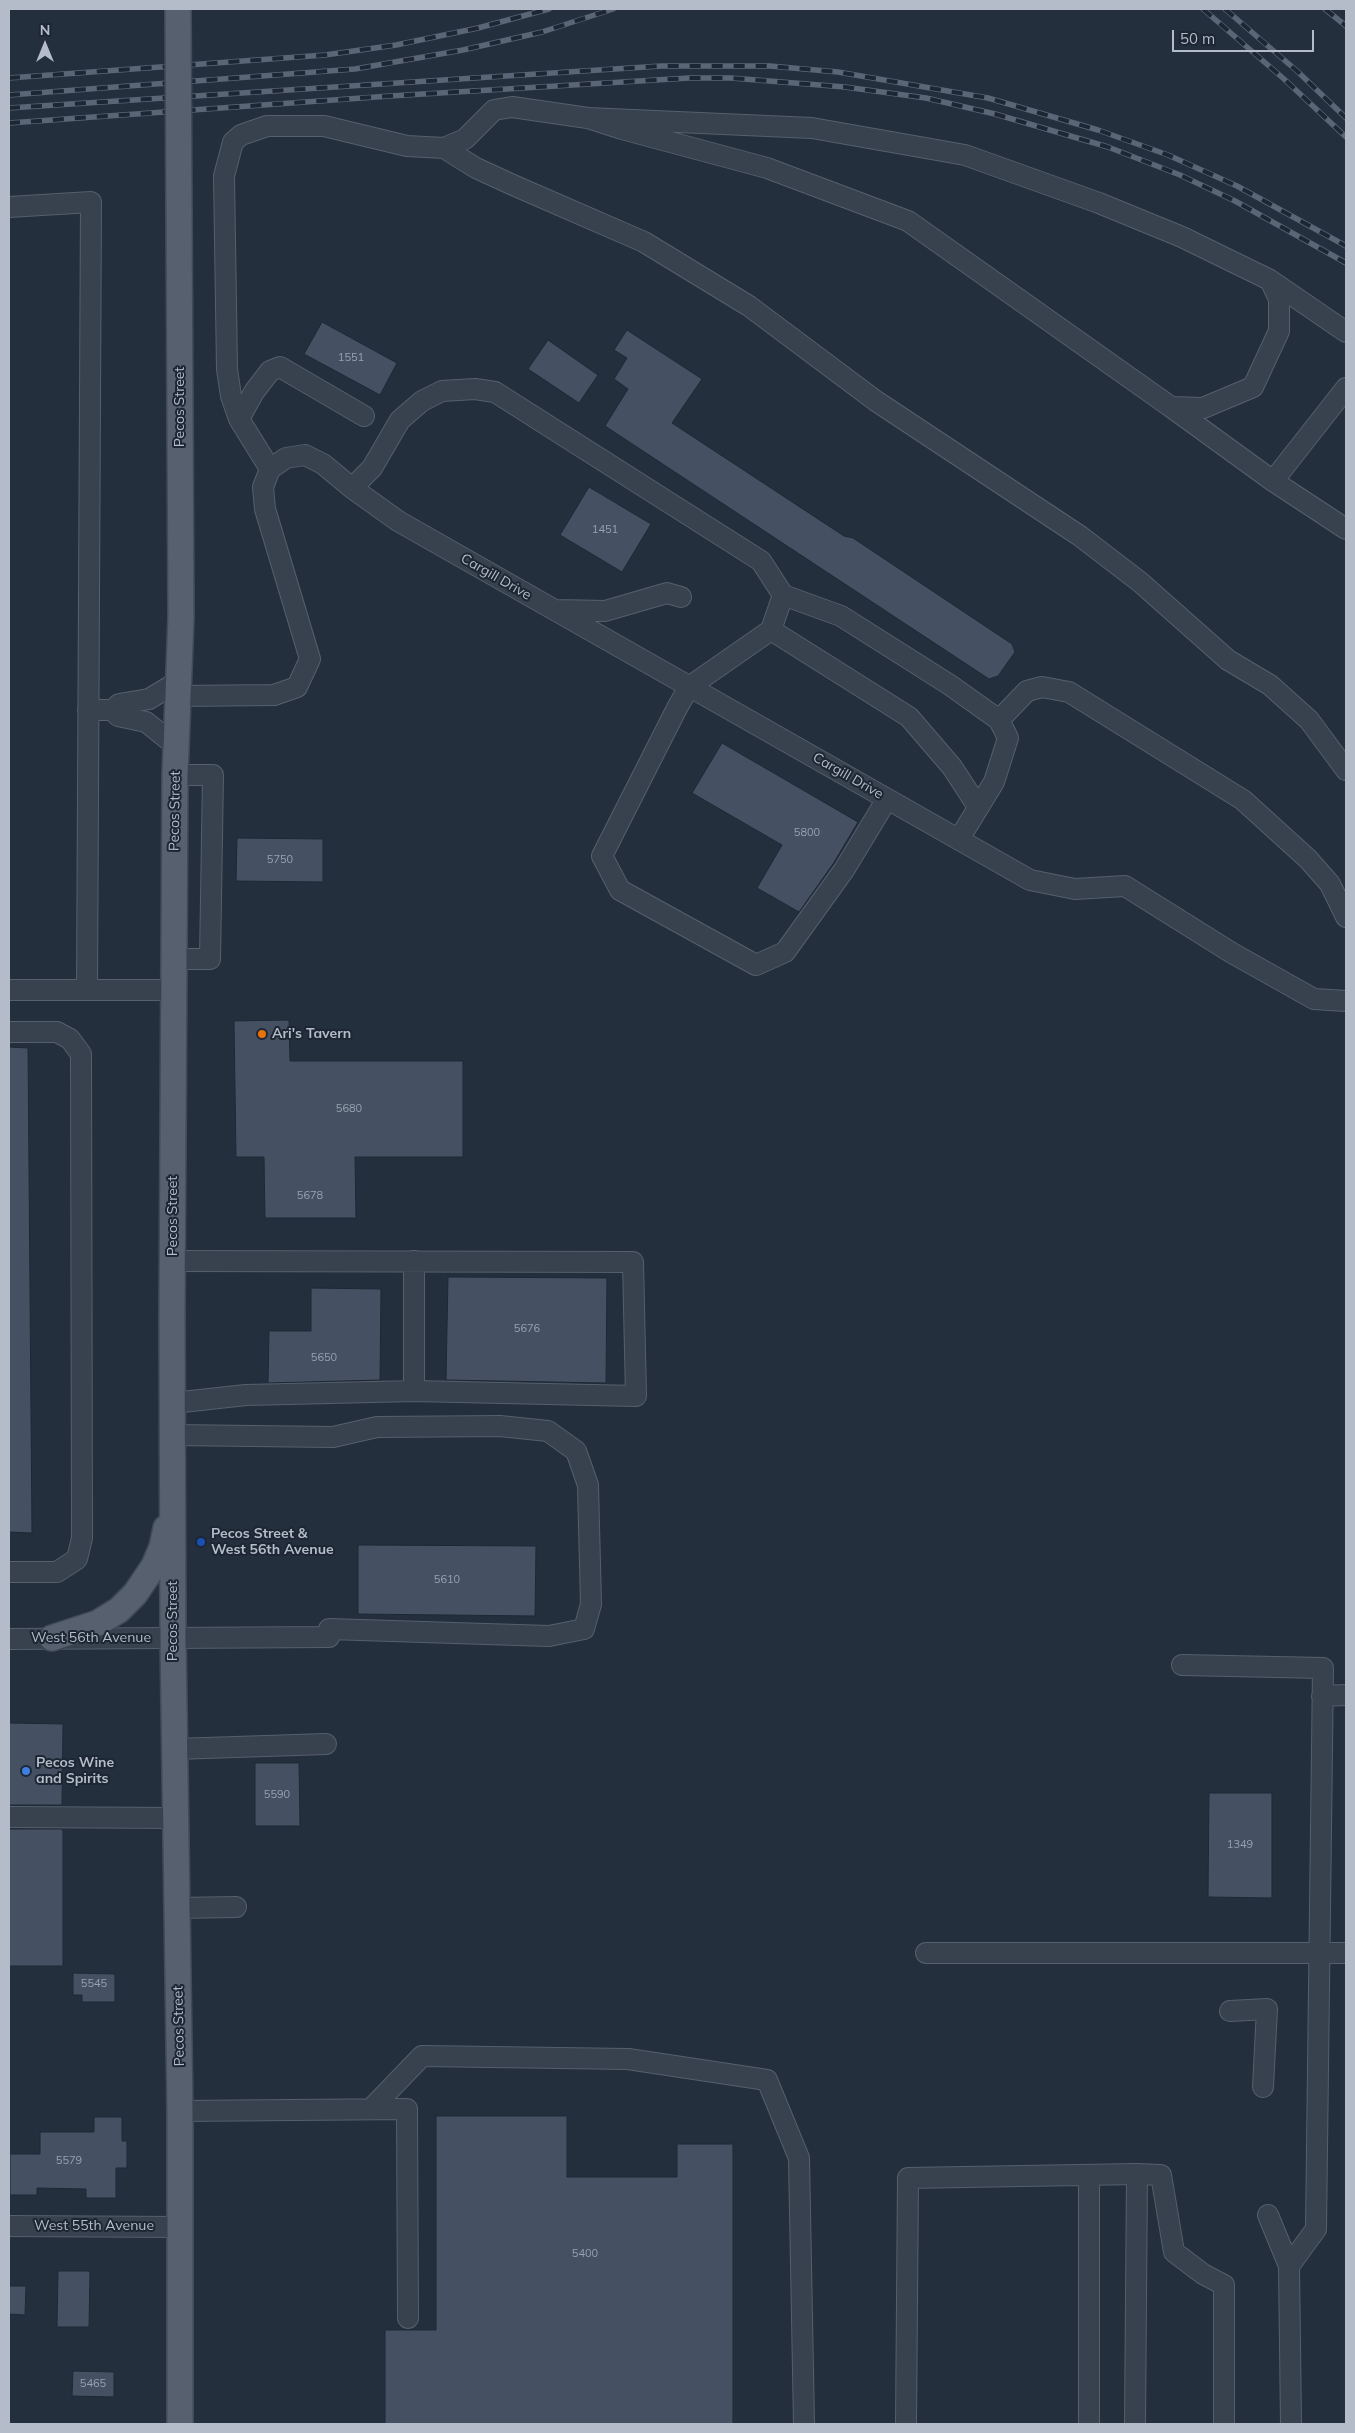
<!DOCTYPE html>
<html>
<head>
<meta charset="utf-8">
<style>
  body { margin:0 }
  #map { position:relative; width:1355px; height:2433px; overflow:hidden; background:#242f3e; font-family:Mulish,sans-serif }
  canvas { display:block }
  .frame { position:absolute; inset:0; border:10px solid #b4bcc9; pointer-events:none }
  .north { position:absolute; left:20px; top:20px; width:50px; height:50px; -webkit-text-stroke:4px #1d2633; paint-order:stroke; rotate:0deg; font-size:14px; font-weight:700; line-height:20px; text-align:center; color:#b4bcc9 }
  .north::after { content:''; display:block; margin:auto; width:18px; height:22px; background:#b4bcc9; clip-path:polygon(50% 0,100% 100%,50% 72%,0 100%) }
  .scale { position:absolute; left:1172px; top:30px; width:142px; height:22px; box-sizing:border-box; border:2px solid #b4bcc9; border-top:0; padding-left:6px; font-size:15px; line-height:18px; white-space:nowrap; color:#b4bcc9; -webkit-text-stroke:4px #1d2633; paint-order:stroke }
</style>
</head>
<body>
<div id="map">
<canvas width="1355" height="2433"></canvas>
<div class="frame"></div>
<div class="north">N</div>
<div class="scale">50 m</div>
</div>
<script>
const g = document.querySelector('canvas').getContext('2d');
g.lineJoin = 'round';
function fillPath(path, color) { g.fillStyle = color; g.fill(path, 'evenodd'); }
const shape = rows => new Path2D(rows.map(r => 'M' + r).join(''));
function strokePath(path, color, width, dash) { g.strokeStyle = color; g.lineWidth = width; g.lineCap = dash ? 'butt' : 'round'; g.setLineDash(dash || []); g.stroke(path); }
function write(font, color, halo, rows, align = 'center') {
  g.font = font + ' Mulish,sans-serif'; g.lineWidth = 4; g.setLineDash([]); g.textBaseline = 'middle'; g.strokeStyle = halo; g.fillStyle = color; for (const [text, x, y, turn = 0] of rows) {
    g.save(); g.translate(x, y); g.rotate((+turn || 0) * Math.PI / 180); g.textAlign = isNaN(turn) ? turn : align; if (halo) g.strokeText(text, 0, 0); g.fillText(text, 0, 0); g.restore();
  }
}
const building = shape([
  [322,322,397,363,380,395,304,354,322,322],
  [627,330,702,379,672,423,844,536,853,538,1012,644,1015,652,998,676,989,679,605,426,628,389,614,379,627,358,614,350,627,330],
  [548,340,598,375,579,403,528,369,548,340],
  [589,487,651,524,622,572,560,535,589,487],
  [722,743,858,822,833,864,799,912,757,888,782,845,692,793,722,743],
  [237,838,323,839,323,882,236,881,237,838],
  [289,1020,290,1061,463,1061,463,1157,355,1157,356,1218,265,1218,264,1157,236,1157,234,1021,289,1020],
  [9,1047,28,1048,32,1533,9,1532,9,1047],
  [448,1277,607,1278,606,1383,446,1380,448,1277],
  [311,1288,381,1289,380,1380,268,1383,269,1331,311,1331,311,1288],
  [358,1545,536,1546,535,1616,358,1614,358,1545],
  [9,1723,63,1724,62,1805,9,1805,9,1723],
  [255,1763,299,1763,300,1826,255,1826,255,1763],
  [1209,1793,1272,1793,1272,1898,1208,1897,1209,1793],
  [9,1829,62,1829,63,1831,63,1966,9,1966,9,1829],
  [73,1973,115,1974,115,2002,82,2002,82,1995,73,1995,73,1973],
  [436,2116,567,2116,567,2177,677,2177,677,2144,733,2144,733,2424,385,2424,385,2330,436,2330,436,2116],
  [94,2117,122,2117,122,2141,127,2141,127,2168,116,2168,116,2198,86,2198,86,2189,37,2188,37,2195,10,2195,10,2154,40,2154,40,2132,94,2132,94,2117],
  [58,2271,90,2271,89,2327,57,2327,58,2271],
  [9,2286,26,2286,25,2315,9,2314,9,2286],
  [73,2371,114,2372,114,2397,72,2396,73,2371]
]);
fillPath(building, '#455162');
strokePath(building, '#1f2835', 1);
const minor = shape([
  [444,148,476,168,513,185,644,242,749,306,876,401,1080,536,1140,582,1228,660,1270,685,1309,720,1346,770],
  [9,207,91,202,87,990],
  [1270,280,1346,332],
  [1171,407,1273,481,1346,529],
  [239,419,254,392,270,371,280,367,364,416],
  [270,469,239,419,231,396,227,369,224,176,233,142,241,135,267,126,324,126,407,146,444,148,465,139,494,110,512,107,588,118,622,129,767,168,908,221,1171,407,1203,408,1253,387,1279,331,1279,299,1270,280,1182,237,1099,203,965,155,812,128,588,118],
  [1273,481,1346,388],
  [352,488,372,468,400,420,422,401,442,391,475,389,495,392,761,561,783,595,771,630,689,687,677,708,602,856,620,890,756,965,785,952,844,870,887,799],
  [783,595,841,616,950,685,999,720,1008,738,994,782,959,839],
  [557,610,605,611,667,593,681,597],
  [771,630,909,717,952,767,978,807],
  [178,696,274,695,297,687,310,659,265,509,263,487,270,469,286,458,305,455,323,464,352,488,398,521,1030,880,1075,889,1125,886,1232,953,1314,999,1346,1001],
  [88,710,113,710,119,704,149,699,179,681],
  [113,710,118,716,146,722,176,746],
  [999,720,1027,691,1042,687,1069,692,1243,800,1308,859,1330,884,1346,917],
  [174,959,210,959,213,775,175,775],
  [9,990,174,990],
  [9,1032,57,1032,70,1039,81,1054,82,1538,77,1559,57,1572,9,1572],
  [172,1261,633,1262,636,1396,414,1391],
  [173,1403,246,1395,414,1391,414,1261],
  [173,1435,333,1437,377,1427,500,1426,548,1431,576,1451,588,1485,591,1604,584,1629,549,1636,329,1629],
  [9,1639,329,1637],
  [1182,1665,1323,1668,1316,2229,1289,2266],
  [1322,1696,1346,1695],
  [175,1749,326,1744],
  [9,1817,176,1818],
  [177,1908,236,1907],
  [926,1953,1346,1953],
  [1230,2011,1267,2009,1263,2087],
  [371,2109,422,2056,628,2059,767,2080,799,2158,804,2424],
  [180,2111,407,2109,408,2318],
  [1268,2215,1289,2266,1291,2424],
  [9,2226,180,2227],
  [906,2424,908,2178,1137,2174,1161,2175,1174,2252,1203,2274,1224,2285,1224,2424],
  [1089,2424,1089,2175],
  [1135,2424,1137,2174]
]);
const major = shape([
  [52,1638,98,1623,119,1610,135,1594,154,1566,162,1547,166,1528],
  [180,2424,180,2111,173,1638,172,1315,175,775,181,617]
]);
strokePath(minor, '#565f6c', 22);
strokePath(major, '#414a57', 28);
strokePath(minor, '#38414e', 20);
strokePath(major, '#56606e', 25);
const rail = shape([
  [1203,9,1284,79,1346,137],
  [1225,9,1297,71,1346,118],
  [1325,9,1346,26],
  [9,78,325,55,396,45,478,28,549,9],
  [9,95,355,69,463,50,542,32,613,9],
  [9,108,661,66,770,66,838,72,988,98,1098,130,1168,155,1237,186,1346,246],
  [9,123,390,96,689,78,731,78,845,87,926,98,995,114,1108,147,1180,175,1235,201,1346,263]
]);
strokePath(rail, '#5a6575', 5.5);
strokePath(rail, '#1d2633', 4, [11]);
const majorBridge = shape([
  [178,9,181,617]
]);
strokePath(majorBridge, '#414a57', 28, []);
strokePath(majorBridge, '#56606e', 25);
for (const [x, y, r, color] of [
  [262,1034,5,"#e8710a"],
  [201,1542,5,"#1a4fb4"],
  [26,1771,5,"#3f7fe0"]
]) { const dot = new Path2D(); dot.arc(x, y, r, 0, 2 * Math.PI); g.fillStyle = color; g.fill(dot); strokePath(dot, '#1d2633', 2); }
write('11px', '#98a1af', null, [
  ["1551",351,358],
  ["1451",605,530],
  ["5800",807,833],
  ["5750",280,860],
  ["5680",349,1109],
  ["5678",310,1196],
  ["5676",527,1329],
  ["5650",324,1358],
  ["5610",447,1580],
  ["5590",277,1795],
  ["1349",1240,1845],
  ["5545",94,1984],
  ["5579",69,2161],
  ["5400",585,2254],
  ["5465",93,2384]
]);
write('14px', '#b4bcc9', '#1d2633', [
  ["Pecos Street",180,407,-90],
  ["Cargill Drive",496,577,30],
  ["Cargill Drive",848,776,30],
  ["Pecos Street",175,811,-89],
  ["Pecos Street",173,1216,-90],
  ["Pecos Street",173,1621,-90],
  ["West 56th Avenue",91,1638],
  ["Pecos Street",179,2026,-91],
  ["West 55th Avenue",94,2226]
]);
write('bold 14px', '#b4bcc9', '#1d2633', [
  ["Ari's Tavern",272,1034],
  ["Pecos Street &",211,1534],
  ["West 56th Avenue",211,1550],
  ["Pecos Wine",36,1763],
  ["and Spirits",36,1779]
], 'left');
</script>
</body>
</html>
